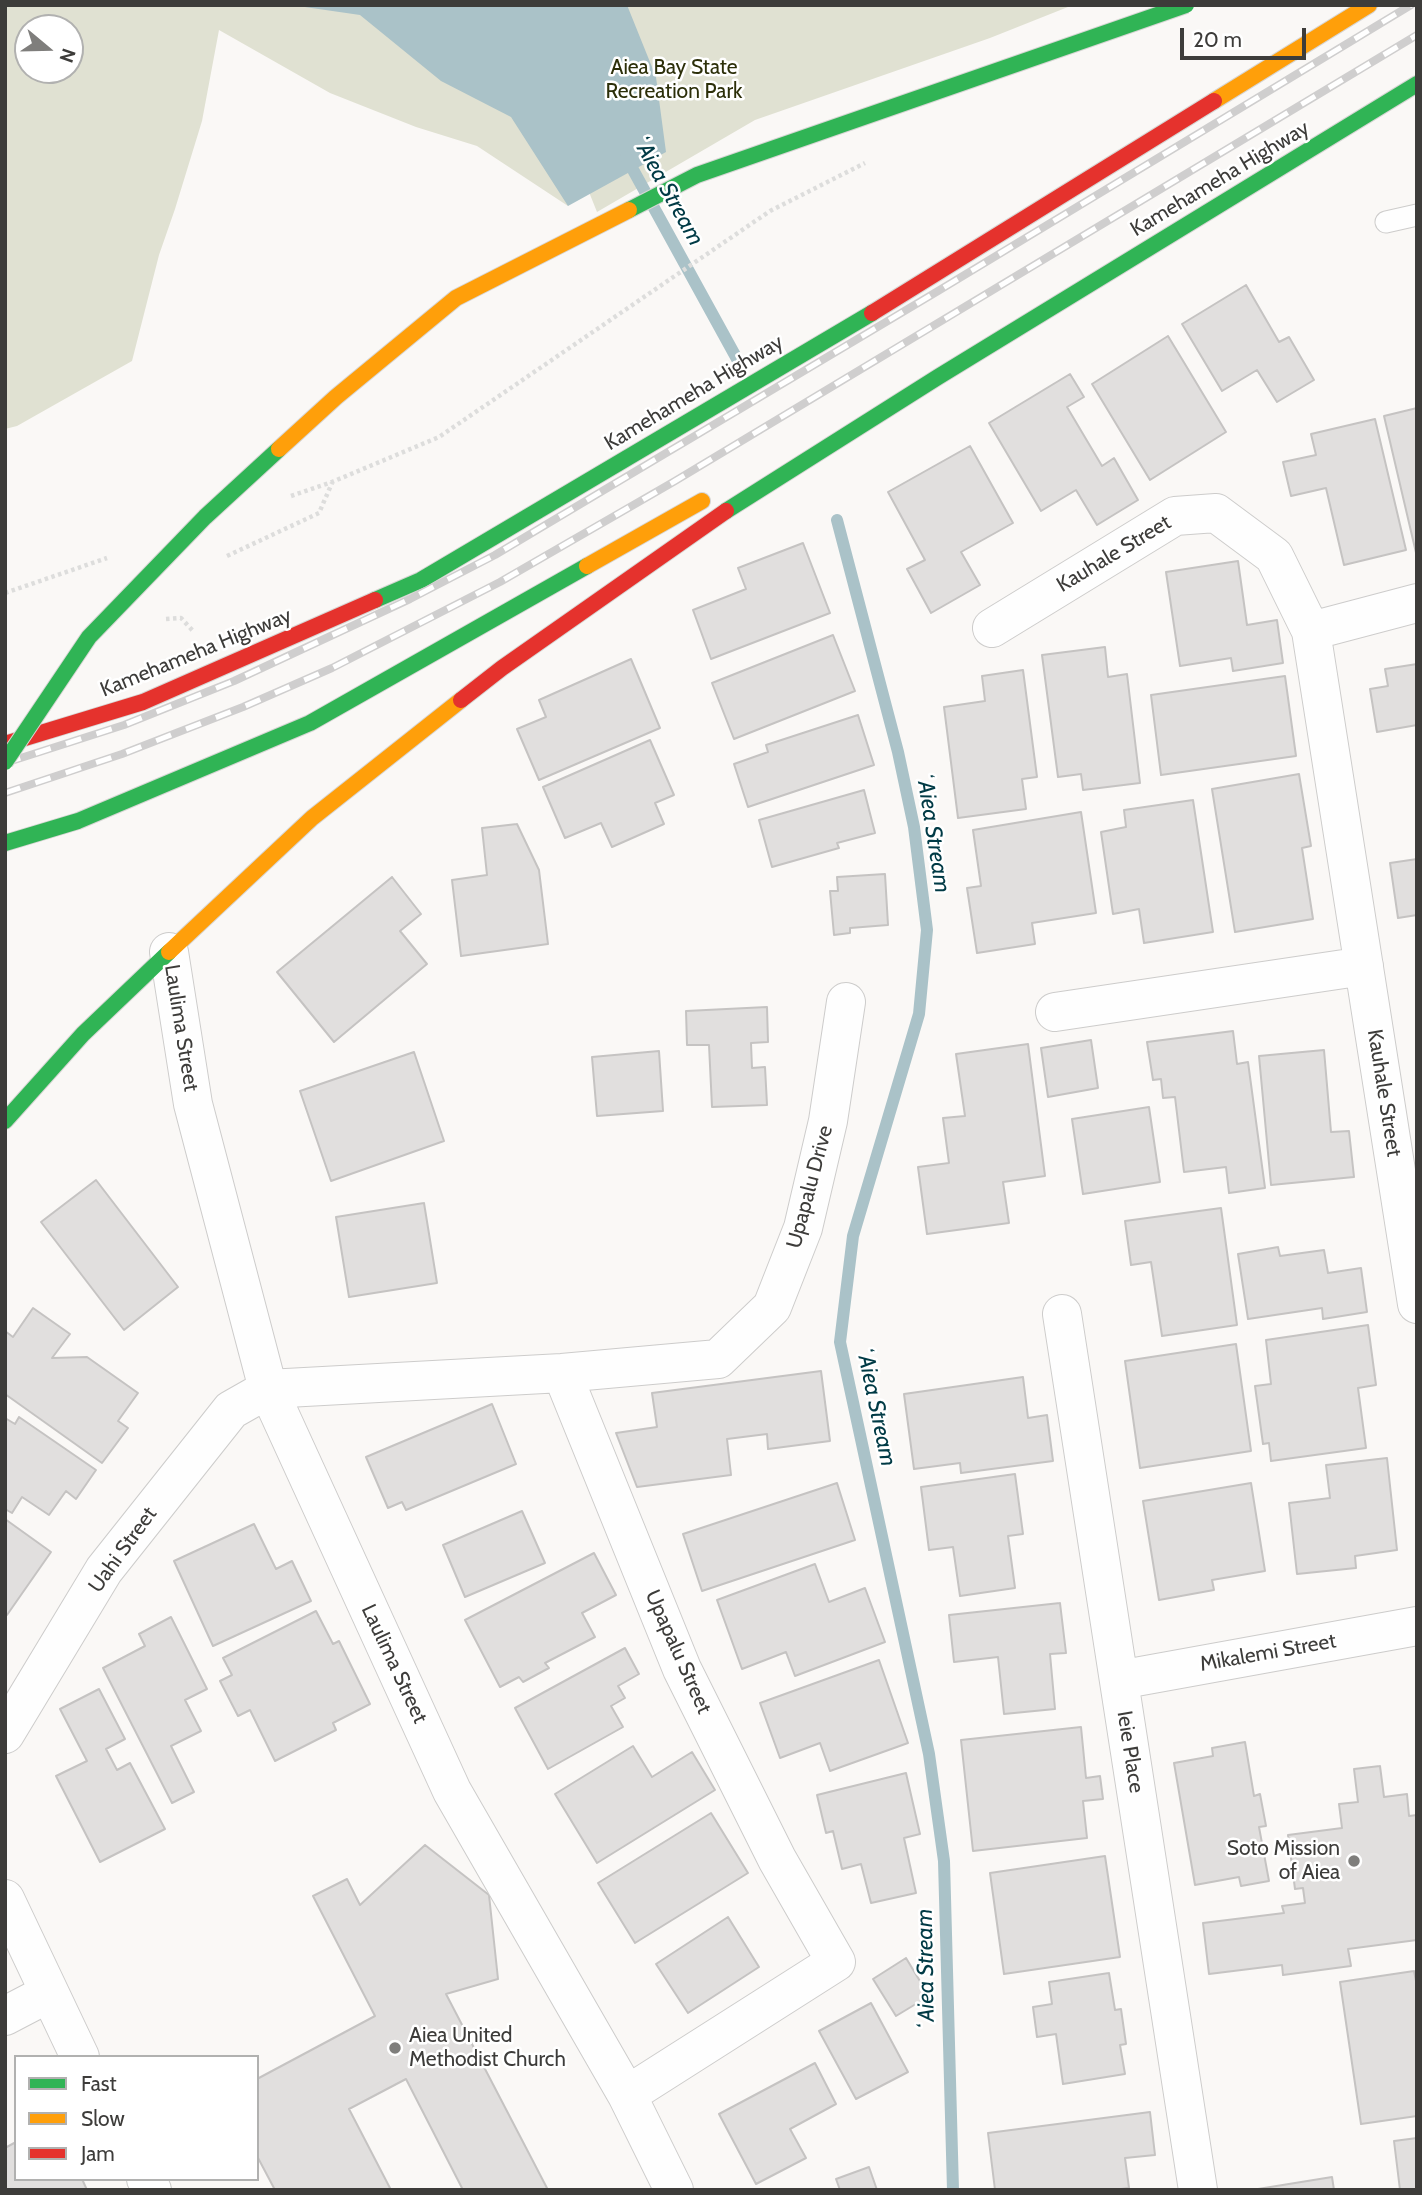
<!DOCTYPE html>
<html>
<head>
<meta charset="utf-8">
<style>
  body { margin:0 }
  #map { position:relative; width:1422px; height:2195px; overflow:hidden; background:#faf8f6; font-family:Cabin,sans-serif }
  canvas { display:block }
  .frame { position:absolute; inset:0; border:7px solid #3d3c3a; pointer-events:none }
  .legend { position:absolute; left:14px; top:2055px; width:245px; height:126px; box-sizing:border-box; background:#fff; border:2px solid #b1b1b0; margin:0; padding:9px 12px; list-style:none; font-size:21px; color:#3d3c3a }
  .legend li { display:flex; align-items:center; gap:14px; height:35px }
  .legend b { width:35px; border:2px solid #b1b1b0 }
  .north { position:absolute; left:14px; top:14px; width:70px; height:70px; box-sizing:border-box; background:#fff; border:2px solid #b1b1b0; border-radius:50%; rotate:109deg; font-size:19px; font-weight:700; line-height:28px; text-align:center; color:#3d3c3a }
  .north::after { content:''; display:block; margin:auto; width:24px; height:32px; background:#7f7e7c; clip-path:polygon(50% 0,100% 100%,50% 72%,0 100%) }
  .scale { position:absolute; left:1180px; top:28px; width:126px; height:32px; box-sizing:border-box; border:4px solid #3d3c3a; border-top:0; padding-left:9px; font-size:21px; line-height:24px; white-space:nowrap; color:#3d3c3a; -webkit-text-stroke:5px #fff; paint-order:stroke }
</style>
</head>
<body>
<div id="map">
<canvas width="1422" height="2195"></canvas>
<div class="frame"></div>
<ul class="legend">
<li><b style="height:9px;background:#30b455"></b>Fast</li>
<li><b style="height:9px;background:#ff9f0a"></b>Slow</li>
<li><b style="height:9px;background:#e5322d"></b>Jam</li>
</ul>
<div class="north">N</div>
<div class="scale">20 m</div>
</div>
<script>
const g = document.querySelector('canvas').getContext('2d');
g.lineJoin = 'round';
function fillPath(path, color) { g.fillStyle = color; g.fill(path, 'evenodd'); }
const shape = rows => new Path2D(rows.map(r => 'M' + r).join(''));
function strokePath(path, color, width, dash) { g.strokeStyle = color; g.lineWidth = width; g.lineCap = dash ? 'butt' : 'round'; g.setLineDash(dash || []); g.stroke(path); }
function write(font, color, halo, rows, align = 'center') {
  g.font = font + ' Cabin,sans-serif'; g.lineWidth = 5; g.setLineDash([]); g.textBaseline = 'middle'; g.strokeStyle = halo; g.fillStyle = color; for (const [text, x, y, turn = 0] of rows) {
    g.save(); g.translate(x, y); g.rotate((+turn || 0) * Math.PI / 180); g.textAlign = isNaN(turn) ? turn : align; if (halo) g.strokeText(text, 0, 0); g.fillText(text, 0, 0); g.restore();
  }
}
fillPath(shape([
  [5,5,432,5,570,162,568,206,477,146,416,127,330,93,219,30,202,121,175,209,159,255,132,361,17,426,5,429],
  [28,28,70,28,70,70,28,70],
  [592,5,1073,5,990,38,755,120,597,212,585,182]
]), '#e0e1d2');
fillPath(shape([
  [291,5,627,5,656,77,666,152,568,206,511,117,441,81,360,15]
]), '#aac2c8');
strokePath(shape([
  [626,157,742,368],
  [837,520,898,752,914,827,927,930,919,1014,853,1236,840,1342,929,1754,944,1861,953,2190]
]), '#aac2c8', 12);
const building = shape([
  [1246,285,1279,342,1289,337,1314,380,1277,402,1257,370,1222,391,1182,324,1246,285],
  [1168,336,1226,432,1150,480,1092,384,1168,336],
  [1070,374,1084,397,1067,407,1102,466,1114,458,1138,500,1097,525,1076,490,1041,511,989,423,1070,374],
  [1417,408,1417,557,1384,416,1417,408],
  [1375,419,1406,550,1344,565,1326,488,1291,496,1283,462,1316,455,1311,434,1375,419],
  [970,446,1013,523,961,552,980,585,931,613,907,569,925,560,888,492,970,446],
  [803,543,830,613,711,659,693,610,746,589,738,568,803,543],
  [1238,561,1247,625,1277,620,1283,663,1233,671,1231,658,1180,666,1166,572,1238,561],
  [833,635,855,691,734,739,712,683,833,635],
  [1105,647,1108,677,1127,674,1140,783,1083,790,1081,774,1058,777,1042,655,1105,647],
  [631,659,660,728,539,780,517,729,546,717,539,700,631,659],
  [1417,664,1417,725,1377,732,1370,689,1388,686,1385,669,1417,664],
  [1023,670,1037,777,1022,779,1026,809,958,818,944,707,985,701,982,676,1023,670],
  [1285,676,1296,756,1161,775,1151,695,1285,676],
  [858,715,874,765,748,807,734,764,768,752,766,745,858,715],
  [650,740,674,795,655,803,664,824,612,847,601,823,565,838,543,787,650,740],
  [1299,774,1311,846,1302,848,1313,919,1235,932,1212,789,1299,774],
  [864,790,875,833,837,843,839,848,772,867,759,820,864,790],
  [1193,800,1213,932,1144,943,1139,909,1113,914,1101,832,1126,827,1124,810,1193,800],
  [1081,812,1096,913,1032,923,1035,944,977,953,967,888,981,886,973,830,1081,812],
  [517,824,539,870,548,944,461,956,452,880,487,875,482,828,517,824],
  [1417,859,1417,915,1398,918,1390,863,1417,859],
  [885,874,888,925,850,928,850,933,834,935,830,891,838,891,837,877,885,874],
  [392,877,421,914,400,931,427,964,334,1042,277,972,392,877],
  [767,1007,768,1042,751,1043,752,1068,765,1067,767,1105,712,1107,709,1045,687,1045,686,1011,767,1007],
  [1233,1031,1237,1064,1248,1062,1265,1188,1229,1193,1226,1167,1184,1172,1175,1097,1163,1098,1161,1079,1153,1080,1147,1042,1233,1031],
  [1091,1040,1098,1088,1048,1097,1041,1048,1091,1040],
  [1028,1044,1045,1176,1003,1182,1009,1223,927,1234,918,1167,949,1163,943,1118,965,1116,956,1054,1028,1044],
  [1324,1050,1331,1132,1349,1131,1354,1177,1271,1185,1259,1056,1324,1050],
  [659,1051,663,1111,597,1116,592,1057,659,1051],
  [414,1052,444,1141,331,1181,300,1091,414,1052],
  [1149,1107,1160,1182,1083,1194,1072,1119,1149,1107],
  [96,1180,178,1287,124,1330,41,1222,96,1180],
  [424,1203,437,1283,349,1297,336,1217,424,1203],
  [1221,1208,1237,1325,1162,1336,1151,1262,1131,1265,1125,1221,1221,1208],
  [1278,1247,1280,1256,1324,1250,1328,1273,1361,1268,1367,1312,1323,1319,1322,1308,1248,1319,1238,1254,1278,1247],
  [33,1308,70,1334,52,1358,87,1357,138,1393,118,1421,128,1428,102,1463,5,1394,5,1331,13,1337,33,1308],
  [1368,1325,1376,1385,1358,1388,1366,1448,1271,1461,1269,1443,1263,1444,1255,1386,1271,1384,1266,1340,1368,1325],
  [1236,1344,1251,1451,1140,1468,1125,1361,1236,1344],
  [821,1371,830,1441,768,1449,767,1434,727,1439,731,1475,637,1487,616,1433,657,1427,652,1393,821,1371],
  [1023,1377,1028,1418,1047,1415,1053,1461,961,1473,960,1463,914,1469,904,1394,1023,1377],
  [492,1404,516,1464,406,1510,402,1502,388,1508,366,1457,492,1404],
  [19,1417,96,1470,76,1499,66,1491,49,1515,22,1497,12,1513,5,1509,5,1418,15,1424,19,1417],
  [1387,1458,1397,1550,1355,1556,1356,1568,1297,1574,1289,1503,1330,1498,1326,1465,1387,1458],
  [1015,1474,1023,1534,1008,1536,1015,1588,960,1596,953,1547,929,1550,921,1487,1015,1474],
  [837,1483,855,1540,702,1591,683,1534,837,1483],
  [1251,1483,1265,1571,1212,1580,1214,1590,1159,1600,1143,1501,1251,1483],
  [522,1511,545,1563,465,1597,443,1545,522,1511],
  [5,1519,51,1552,7,1615,5,1614,5,1519],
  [254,1524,276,1569,292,1561,311,1601,213,1646,174,1561,254,1524],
  [594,1553,616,1595,582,1613,595,1637,545,1663,549,1668,523,1682,519,1677,500,1687,465,1620,594,1553],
  [815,1564,829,1602,865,1588,885,1642,795,1676,786,1652,742,1669,717,1600,815,1564],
  [1060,1603,1066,1653,1050,1654,1055,1709,1004,1714,998,1657,954,1662,949,1615,1060,1603],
  [316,1611,333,1644,339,1641,370,1704,333,1723,336,1730,275,1761,250,1710,238,1716,220,1681,232,1675,223,1658,316,1611],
  [171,1617,207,1689,185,1700,201,1731,171,1746,194,1792,172,1803,103,1668,145,1646,139,1634,171,1617],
  [625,1648,639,1674,618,1686,625,1698,611,1706,623,1727,548,1769,515,1708,625,1648],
  [879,1660,908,1743,830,1771,820,1743,780,1758,760,1703,879,1660],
  [99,1689,125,1739,106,1749,117,1770,130,1763,165,1829,100,1862,56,1776,87,1761,60,1709,99,1689],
  [1081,1727,1086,1778,1100,1776,1103,1799,1083,1801,1087,1838,973,1851,961,1740,1081,1727],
  [1245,1742,1254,1796,1260,1794,1266,1826,1259,1827,1269,1881,1241,1886,1239,1877,1195,1885,1174,1763,1213,1756,1212,1748,1245,1742],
  [633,1746,652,1777,692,1752,715,1790,597,1863,555,1794,633,1746],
  [1380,1766,1384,1797,1407,1794,1409,1816,1417,1815,1417,1940,1348,1949,1351,1966,1283,1975,1282,1965,1209,1974,1203,1923,1284,1913,1282,1906,1305,1903,1303,1888,1295,1889,1288,1835,1342,1828,1339,1804,1358,1802,1354,1769,1380,1766],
  [906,1773,920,1834,904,1838,916,1893,871,1903,861,1864,842,1869,833,1831,826,1833,817,1795,906,1773],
  [711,1813,748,1873,635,1943,598,1883,711,1813],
  [425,1845,489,1895,498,1979,446,1994,548,2190,463,2190,406,2079,349,2109,391,2190,275,2190,257,2156,257,2079,375,2016,313,1896,347,1879,360,1905,425,1845],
  [1105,1856,1120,1957,1004,1974,990,1873,1105,1856],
  [728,1917,759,1967,688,2013,656,1964,728,1917],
  [906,1958,929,1996,896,2016,873,1979,906,1958],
  [1414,1971,1417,1986,1417,2116,1361,2124,1340,1982,1414,1971],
  [1109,1973,1115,2010,1121,2009,1126,2044,1120,2045,1125,2074,1063,2084,1056,2034,1037,2037,1033,2007,1052,2004,1049,1982,1109,1973],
  [871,2003,908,2072,856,2099,819,2031,871,2003],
  [815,2063,836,2104,790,2129,806,2158,756,2184,719,2114,815,2063],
  [1150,2112,1155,2155,1125,2158,1129,2188,1113,2190,995,2190,988,2133,1150,2112],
  [1417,2138,1417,2190,1400,2190,1394,2141,1417,2138],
  [16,2142,16,2179,82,2179,87,2190,5,2190,5,2148,16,2142],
  [869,2167,877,2190,840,2190,836,2179,869,2167],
  [1332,2177,1334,2190,1258,2190,1258,2189,1332,2177]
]);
fillPath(building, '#e1dfde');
strokePath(building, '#c5c3c2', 2);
const lane = shape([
  [1386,222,1417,215]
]);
const street = shape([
  [992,628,1175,516,1216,513,1274,556,1311,631,1417,1304],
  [1311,631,1417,603],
  [169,952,193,1104,268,1389,452,1791,627,2095,674,2190],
  [1055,1012,1364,966],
  [1062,1314,1198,2190],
  [562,1373,682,1669,777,1859,836,1962,627,2095],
  [1119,1680,1417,1626],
  [5,1734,104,1570,231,1410,268,1389,562,1373,718,1359,772,1307,803,1228,828,1121,846,1002],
  [5,1899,80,2057],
  [5,2016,49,1993],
  [146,2179,152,2190]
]);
const fast = shape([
  [726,511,938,377,1417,84],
  [375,600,421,580,872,313],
  [5,843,78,821,310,723,587,566],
  [5,1121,83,1034,169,952]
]);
const slow = shape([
  [1214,101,1369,5],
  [587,566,702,501],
  [169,952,312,818,461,700]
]);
const jam = shape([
  [872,313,1214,101],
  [461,700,502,668,726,511],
  [5,744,143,702,375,600]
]);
strokePath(lane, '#cdcccb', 23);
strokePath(street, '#cdcccb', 40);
strokePath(fast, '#d7d6d4', 18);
strokePath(slow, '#d7d6d4', 18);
strokePath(jam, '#d7d6d4', 18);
strokePath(shape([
  [291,496,332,482,439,437,770,211,865,163],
  [227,556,319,513,332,483],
  [5,593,107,558],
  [166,619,181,618,193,631]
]), '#dddddc', 4.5, [3.5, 3.5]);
strokePath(lane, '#fefefe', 21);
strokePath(street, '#fefefe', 38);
strokePath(fast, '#30b455', 16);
strokePath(slow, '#ff9f0a', 16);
strokePath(jam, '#e5322d', 16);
const rail = shape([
  [5,763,124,725,234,681,410,599,495,555,938,291,1411,5],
  [5,793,122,754,243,707,332,668,500,582,675,481,1417,35]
]);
strokePath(rail, '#cfcece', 8);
strokePath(rail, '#fff', 5, [16]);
const fastBridge = shape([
  [629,210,697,175,1186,5],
  [5,762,89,637,205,517,279,449]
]);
const slowBridge = shape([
  [279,449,336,397,456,298,629,210]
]);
strokePath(fastBridge, '#d7d6d4', 18, []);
strokePath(slowBridge, '#d7d6d4', 18, []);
strokePath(fastBridge, '#30b455', 16);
strokePath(slowBridge, '#ff9f0a', 16);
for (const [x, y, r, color] of [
  [1354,1861,7,"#7f7e7c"],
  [395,2048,7,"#7f7e7c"]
]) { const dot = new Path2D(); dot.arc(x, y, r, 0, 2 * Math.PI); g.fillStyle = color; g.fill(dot); strokePath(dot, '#fff', 2.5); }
write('21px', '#2c2f09', '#fff', [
  ["Aiea Bay State",674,68],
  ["Recreation Park",674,92]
]);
write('21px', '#3d3c3a', '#fff', [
  ["Kamehameha Highway",1220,179,-31],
  ["Kamehameha Highway",694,393,-31],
  ["Kauhale Street",1114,554,-31],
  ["Kamehameha Highway",196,653,-22],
  ["Laulima Street",181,1028,81],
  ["Kauhale Street",1384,1093,81],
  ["Upapalu Drive",810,1187,-75],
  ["Uahi Street",123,1550,-54],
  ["Upapalu Street",678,1652,66],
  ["Mikalemi Street",1268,1653,-10],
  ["Laulima Street",394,1664,65],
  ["Ieie Place",1130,1752,81]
]);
write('21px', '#3d3c3a', '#fff', [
  ["Soto Mission",1340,1849],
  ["of Aiea",1340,1873],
  ["Aiea United",409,2036,"left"],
  ["Methodist Church",409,2060,"left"]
], 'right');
write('italic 23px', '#003a45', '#fff', [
  ["ʻAiea Stream",668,191,61],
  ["ʻAiea Stream",933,833,81],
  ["ʻAiea Stream",876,1407,78],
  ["ʻAiea Stream",926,1969,-91]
]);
</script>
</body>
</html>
